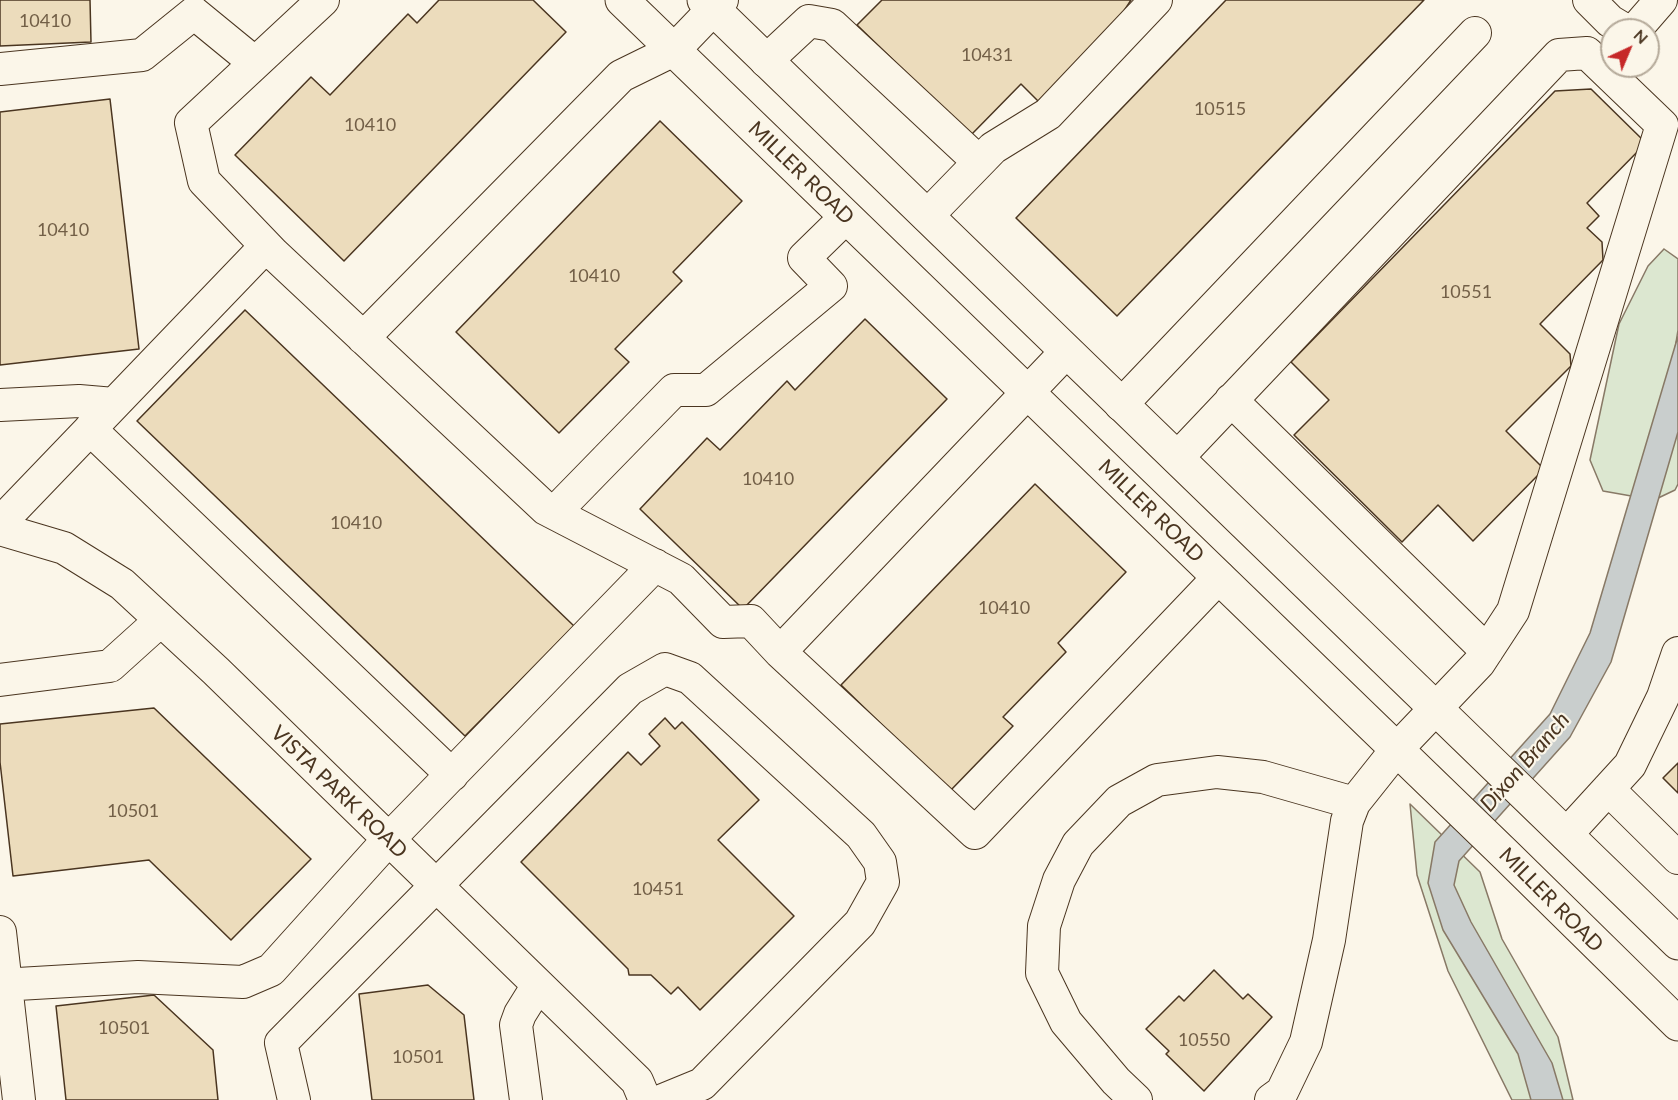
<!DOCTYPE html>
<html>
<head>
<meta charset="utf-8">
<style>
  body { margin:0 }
  #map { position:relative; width:1678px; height:1100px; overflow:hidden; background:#fbf6e9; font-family:Lato,sans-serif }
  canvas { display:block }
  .north { position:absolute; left:1600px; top:18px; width:60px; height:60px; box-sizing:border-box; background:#fbf6e9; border:2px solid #b4a999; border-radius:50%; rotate:44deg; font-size:16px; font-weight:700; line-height:24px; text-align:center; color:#4a3520 }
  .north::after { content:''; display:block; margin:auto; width:21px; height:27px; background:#c62828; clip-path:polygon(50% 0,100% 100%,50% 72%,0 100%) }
</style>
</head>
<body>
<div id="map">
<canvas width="1678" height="1100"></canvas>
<div class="north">N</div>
</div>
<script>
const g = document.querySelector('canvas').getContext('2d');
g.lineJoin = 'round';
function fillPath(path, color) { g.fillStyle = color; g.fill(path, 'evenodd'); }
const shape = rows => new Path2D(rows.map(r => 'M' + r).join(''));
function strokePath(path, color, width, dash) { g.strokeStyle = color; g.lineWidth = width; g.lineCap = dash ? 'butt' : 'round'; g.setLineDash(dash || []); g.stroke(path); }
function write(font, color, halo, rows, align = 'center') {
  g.font = font + ' Lato,sans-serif'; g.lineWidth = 4.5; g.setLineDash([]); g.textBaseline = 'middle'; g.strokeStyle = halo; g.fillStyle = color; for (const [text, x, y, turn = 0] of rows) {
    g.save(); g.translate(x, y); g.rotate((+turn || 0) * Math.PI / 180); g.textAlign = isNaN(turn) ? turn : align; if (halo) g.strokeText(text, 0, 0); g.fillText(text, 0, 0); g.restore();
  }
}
const green = shape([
  [1664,249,1678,259,1678,330,1674,355,1678,382,1678,484,1675,490,1654,500,1603,491,1590,460,1619,324,1648,266,1664,249],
  [1410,804,1480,872,1502,939,1558,1037,1573,1100,1512,1100,1448,971,1417,875,1410,804]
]);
fillPath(green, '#dce7d0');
strokePath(green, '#887966', 1.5);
const water = shape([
  [1678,336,1678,432,1611,662,1570,737,1459,861,1454,885,1471,922,1552,1063,1563,1100,1531,1100,1518,1054,1443,930,1428,883,1435,842,1550,714,1590,633,1678,336]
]);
fillPath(water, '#c9cecd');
strokePath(water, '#887966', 1.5);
const building = shape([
  [0,0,90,0,91,42,0,46,0,0],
  [439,0,533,0,566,32,344,261,235,155,311,77,330,95,408,14,417,23,439,0],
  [882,0,1131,0,1114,26,1040,103,1021,84,971,135,857,25,882,0],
  [1226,0,1424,0,1117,316,1016,218,1226,0],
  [1591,89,1646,143,1587,203,1599,216,1587,228,1602,242,1603,260,1540,324,1570,354,1571,366,1506,431,1544,469,1473,541,1438,505,1402,542,1294,435,1329,400,1291,362,1555,91,1591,89],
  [110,99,139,349,0,365,0,112,110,99],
  [660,121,742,201,673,272,682,281,615,349,629,362,559,433,456,332,660,121],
  [245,310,574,626,465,736,137,421,245,310],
  [865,319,947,399,743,609,640,509,707,438,720,450,787,381,795,390,865,319],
  [1035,484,1126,572,1058,643,1066,652,1003,717,1013,726,950,791,841,685,1035,484],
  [154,708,311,859,231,940,149,860,13,876,0,762,0,724,154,708],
  [665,718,675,729,682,722,759,800,718,840,794,916,700,1010,678,987,671,994,651,975,629,975,628,969,521,862,628,752,641,765,660,746,649,734,665,718],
  [1678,763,1678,793,1663,778,1678,763],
  [1214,970,1243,999,1248,994,1272,1017,1204,1091,1166,1054,1169,1051,1146,1029,1179,996,1184,1001,1214,970],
  [428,985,464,1015,474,1100,372,1100,359,994,428,985],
  [154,995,213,1050,218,1100,66,1100,56,1006,154,995]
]);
fillPath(building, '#ecdcbc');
strokePath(building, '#4a3520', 1.5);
const minor = shape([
  [323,0,191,123,204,181,274,254,546,509,681,579,723,622,751,621,780,652,975,833,1219,577],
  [1589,0,1610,21,1625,30],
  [1635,30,1661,0],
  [766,61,809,21,832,25,979,162],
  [0,69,142,55,194,13,255,63],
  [927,216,993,148,1048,114,1156,0],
  [363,338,621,76,674,50,722,0],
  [1231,400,1487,651],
  [0,405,79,401,114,404],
  [1121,405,1475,33],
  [90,429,452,775],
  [1177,458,1559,55,1587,53,1662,125,1513,611,1479,663,1397,749,1354,803,1347,821,1329,940,1306,1042,1282,1092,1271,1100],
  [554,513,674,390,706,390,831,286,804,258,846,217],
  [0,523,266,246],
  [0,529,64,548,122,584,216,671,637,1081,645,1100],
  [780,652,1066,352],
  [0,680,110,666,161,620],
  [1608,789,1678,858],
  [1566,835,1630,765,1663,697,1678,653],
  [0,932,19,1100],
  [0,985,138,977,243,982,271,970,388,840,655,565],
  [294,1100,281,1043,630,689,665,669,690,678,861,835,880,862,883,882,860,923,702,1084,663,1100],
  [526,1100,516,1025,520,1014,538,985],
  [1136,1100,1116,1081,1066,1022,1042,973,1044,926,1059,880,1078,844,1119,801,1157,780,1217,772,1263,777,1354,803]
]);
const major = shape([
  [622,0,1507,856,1678,1024],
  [704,0,1678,943]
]);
strokePath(minor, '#4a3520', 34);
strokePath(major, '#4a3520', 35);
strokePath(minor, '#fbf6e9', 32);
strokePath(major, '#fbf6e9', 33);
write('18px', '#725f47', null, [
  ["10410",45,21],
  ["10431",987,55],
  ["10515",1220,109],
  ["10410",370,125],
  ["10410",63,230],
  ["10410",594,276],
  ["10551",1466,292],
  ["10410",768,479],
  ["10410",356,523],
  ["10410",1004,608],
  ["10501",133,811],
  ["10451",658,889],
  ["10501",124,1028],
  ["10550",1204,1040],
  ["10501",418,1057]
]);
write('21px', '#4a3520', '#fbf6e9', [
  ["MILLER ROAD",801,173,44],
  ["MILLER ROAD",1151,511,44],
  ["VISTA PARK ROAD",339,792,44],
  ["MILLER ROAD",1551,900,45]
]);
write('italic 22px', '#4a3520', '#fbf6e9', [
  ["Dixon Branch",1525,762,-49]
]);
</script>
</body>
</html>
